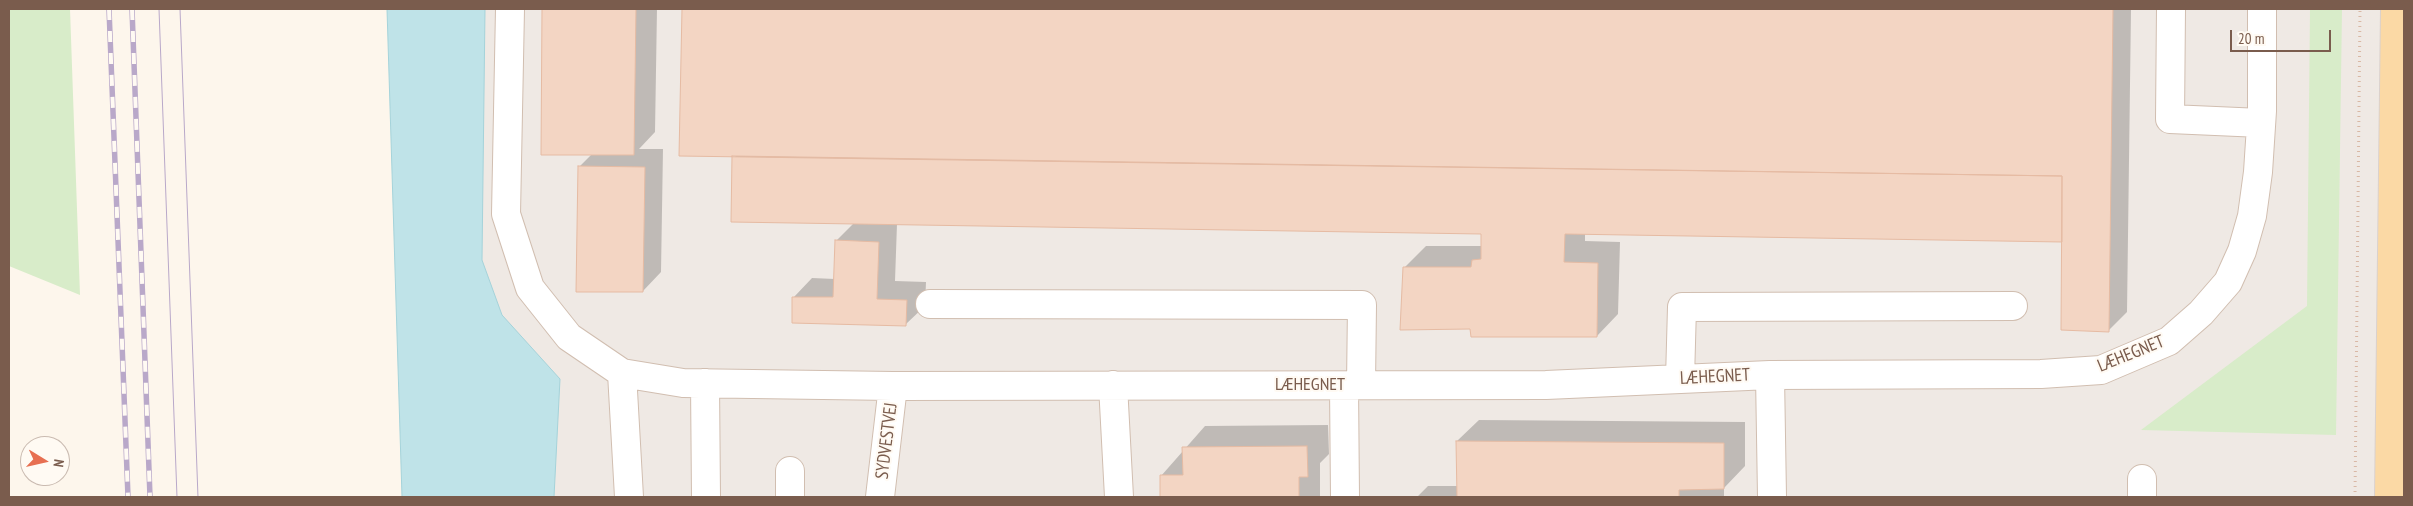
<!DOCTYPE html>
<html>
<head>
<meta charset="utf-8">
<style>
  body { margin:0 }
  #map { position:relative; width:2413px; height:506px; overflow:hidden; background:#fdf6ec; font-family:"PT Sans Narrow",sans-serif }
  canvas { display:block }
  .frame { position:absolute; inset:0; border:10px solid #7a5c4d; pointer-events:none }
  .north { position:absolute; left:20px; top:436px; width:50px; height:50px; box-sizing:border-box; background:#fffaf3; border:1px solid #cabbb1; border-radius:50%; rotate:99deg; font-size:14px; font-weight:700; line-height:20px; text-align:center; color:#7a5c4d }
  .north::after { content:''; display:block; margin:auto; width:18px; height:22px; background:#e76f51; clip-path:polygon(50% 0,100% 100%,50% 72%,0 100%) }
  .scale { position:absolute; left:2230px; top:30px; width:101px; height:22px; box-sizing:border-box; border:2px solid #7a5c4d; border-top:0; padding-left:6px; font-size:15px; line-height:18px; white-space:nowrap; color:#7a5c4d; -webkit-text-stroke:4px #fffaf3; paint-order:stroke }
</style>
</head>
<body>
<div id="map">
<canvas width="2413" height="506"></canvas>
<div class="frame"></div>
<div class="north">N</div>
<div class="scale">20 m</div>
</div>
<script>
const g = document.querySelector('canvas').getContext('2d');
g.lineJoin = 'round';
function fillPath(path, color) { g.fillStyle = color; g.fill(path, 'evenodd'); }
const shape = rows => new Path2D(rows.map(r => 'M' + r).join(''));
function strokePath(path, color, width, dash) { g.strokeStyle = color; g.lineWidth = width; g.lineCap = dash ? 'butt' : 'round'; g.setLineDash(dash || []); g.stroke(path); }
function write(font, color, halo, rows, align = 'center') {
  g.font = font + ' "PT Sans Narrow",sans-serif'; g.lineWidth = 4; g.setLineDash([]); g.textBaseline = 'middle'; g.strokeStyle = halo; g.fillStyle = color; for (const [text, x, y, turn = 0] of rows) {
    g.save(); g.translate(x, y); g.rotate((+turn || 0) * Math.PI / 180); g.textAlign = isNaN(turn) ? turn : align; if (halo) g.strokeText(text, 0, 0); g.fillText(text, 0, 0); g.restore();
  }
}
fillPath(shape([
  [438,9,2404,9,2404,497,446,497]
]), '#efe9e4');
fillPath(shape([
  [9,9,70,9,80,295,9,266],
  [2310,9,2342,9,2336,435,2141,430,2307,306]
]), '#d8ecc9');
const water = shape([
  [387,9,485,9,482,260,502,315,560,379,554,497,402,497,387,9]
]);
fillPath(water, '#bfe3e8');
strokePath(water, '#a5d3da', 1);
fillPath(shape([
  [543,9,657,9,655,132,639,149,663,149,661,272,643,291,579,167,592,154,542,154],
  [683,9,2131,9,2127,312,2108,331,2063,241,1585,233,1585,241,1620,242,1618,314,1597,336,1471,328,1404,268,1426,246,1482,246,1482,233,897,224,895,281,926,282,925,306,906,324,794,297,812,278,835,279,836,241,854,223,733,155,680,154],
  [1479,420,1745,422,1745,466,1724,488,1724,497,1417,497,1428,486,1458,486,1457,441],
  [1328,425,1329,454,1320,463,1320,497,1161,497,1161,476,1205,426]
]), '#0003');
const building = shape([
  [542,9,636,9,634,155,541,155,542,9],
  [682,9,2113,9,2109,332,2061,330,2062,176,679,156,682,9],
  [732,156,2062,176,2062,242,1565,234,1564,262,1598,263,1597,337,1471,337,1470,329,1400,330,1403,267,1471,267,1472,260,1481,259,1481,234,731,222,732,156],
  [578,166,645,167,643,292,576,292,578,166],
  [835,240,879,242,877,299,907,300,906,326,792,323,792,297,833,297,835,240],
  [1456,441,1724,443,1724,489,1679,490,1679,497,1457,497,1456,441],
  [1307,446,1308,477,1299,477,1299,497,1160,497,1160,475,1183,475,1182,447,1307,446]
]);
fillPath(building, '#f3d5c3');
strokePath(building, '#e6bba3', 1);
const minor = shape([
  [510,9,506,214,530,288,569,337,622,373,683,383,893,386,1546,385,1770,375,2041,374,2101,370,2169,341,2201,313,2228,282,2242,251,2252,216,2258,172,2262,111,2262,9],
  [2171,9,2170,119,2261,123],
  [930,304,1362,305,1361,385],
  [622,373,629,497],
  [1770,375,1772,497],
  [1680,379,1682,307,2013,306],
  [705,383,706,497],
  [1113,385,1119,497],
  [1344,386,1345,497],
  [790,497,790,471],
  [880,497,893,386],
  [2142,497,2142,479]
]);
const major = shape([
  [2389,497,2395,9]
]);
strokePath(minor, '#d1beb0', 30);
strokePath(major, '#dad1cd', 30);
strokePath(shape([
  [2355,497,2360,9]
]), '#d9b8a5', 3, [1, 4]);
strokePath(minor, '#fff', 28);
strokePath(major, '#fbd9a5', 28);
strokePath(shape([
  [159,9,177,497],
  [180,9,198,497]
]), '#b9a8c9', 1);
const rail = shape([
  [109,9,128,497],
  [132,9,150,497]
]);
strokePath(rail, '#b9a8c9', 5.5);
strokePath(rail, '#fffaf3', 4, [11]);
write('18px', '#7a5c4d', '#fffaf3', [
  ["LÆHEGNET",2131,354,-22],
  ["LÆHEGNET",1715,377,-3],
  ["LÆHEGNET",1310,385],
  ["SYDVESTVEJ",887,441,-83]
]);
</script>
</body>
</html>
